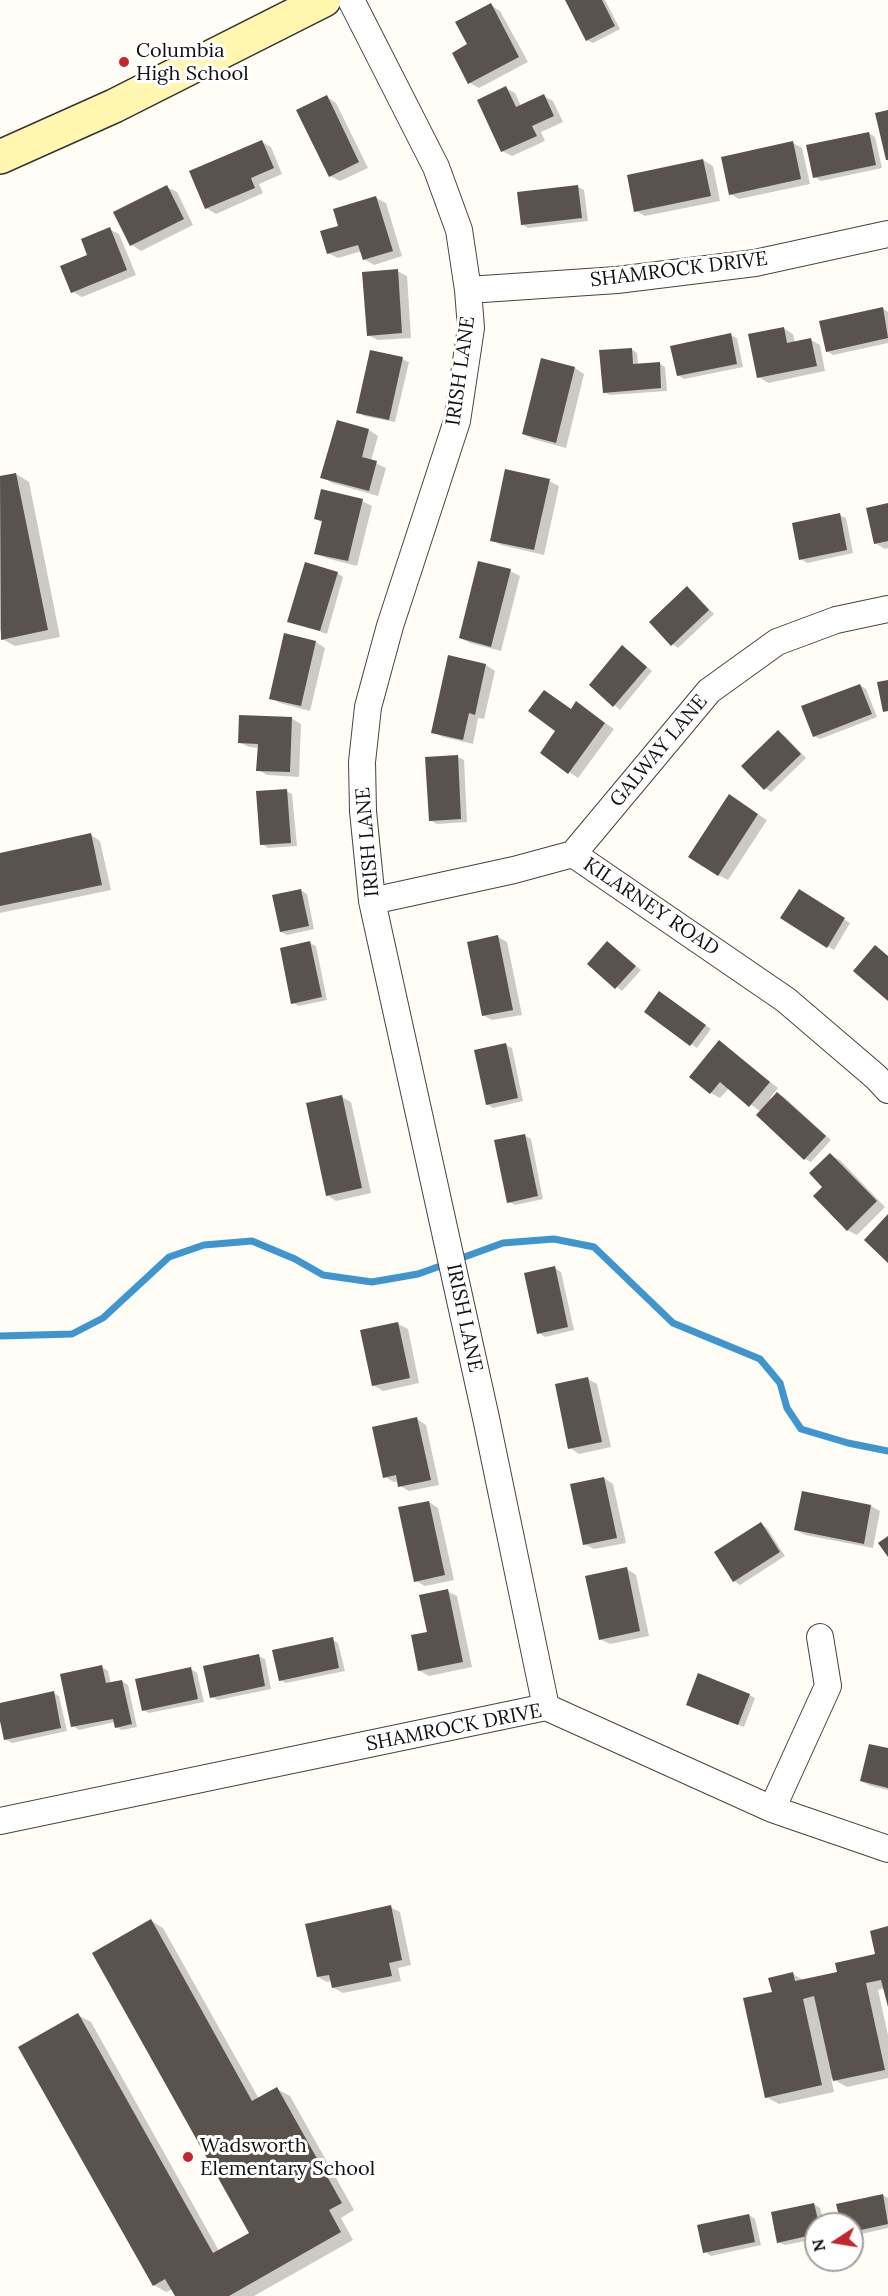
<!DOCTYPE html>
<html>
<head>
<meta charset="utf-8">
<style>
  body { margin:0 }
  #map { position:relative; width:888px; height:2296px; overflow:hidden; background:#fffdf5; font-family:Lora,serif }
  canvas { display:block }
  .north { position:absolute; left:804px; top:2212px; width:60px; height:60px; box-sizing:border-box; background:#fff; border:2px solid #a0a0a0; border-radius:50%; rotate:258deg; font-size:16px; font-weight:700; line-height:24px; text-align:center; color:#111 }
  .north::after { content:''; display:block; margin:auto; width:21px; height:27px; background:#c4262e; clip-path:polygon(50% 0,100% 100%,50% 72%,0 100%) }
</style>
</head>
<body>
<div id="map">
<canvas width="888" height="2296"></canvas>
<div class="north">N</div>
</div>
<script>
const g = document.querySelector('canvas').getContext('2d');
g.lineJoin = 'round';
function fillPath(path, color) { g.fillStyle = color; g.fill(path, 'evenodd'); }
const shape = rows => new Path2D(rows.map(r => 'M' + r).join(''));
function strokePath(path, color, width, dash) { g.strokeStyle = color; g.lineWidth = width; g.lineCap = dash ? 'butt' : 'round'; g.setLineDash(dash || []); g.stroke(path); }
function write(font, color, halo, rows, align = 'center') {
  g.font = font + ' Lora,serif'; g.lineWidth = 6; g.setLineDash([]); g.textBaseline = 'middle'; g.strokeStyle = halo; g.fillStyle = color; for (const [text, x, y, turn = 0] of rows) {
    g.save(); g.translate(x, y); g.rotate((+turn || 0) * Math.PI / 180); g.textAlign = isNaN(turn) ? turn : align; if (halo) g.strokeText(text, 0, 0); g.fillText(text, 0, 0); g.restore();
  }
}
fillPath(shape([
  [566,0,605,0,620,29,593,43,587,40],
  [491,5,500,11,528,62,479,88,470,83,469,45],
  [506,88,515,93,521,106,544,96,553,101,563,122,541,132,545,141,512,156,502,151],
  [327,97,336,103,368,168,340,181,330,176],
  [869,133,875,137,882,168,821,181,815,177],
  [262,142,271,147,282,174,259,184,263,193,216,214,206,208],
  [793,143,802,148,810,184,739,199,730,194],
  [703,160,713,166,720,201,645,216,636,211],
  [167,187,177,192,193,225,141,251,132,245],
  [578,187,584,190,588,221,528,228,522,224],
  [376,198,386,203,402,256,374,265,364,259,362,251,338,258,328,253,340,227],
  [109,229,119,234,136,275,82,297,73,292,89,255],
  [397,271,407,276,411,338,378,340,368,335],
  [882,308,888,312,888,343,833,355,827,351],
  [783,328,793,334,795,343,811,340,820,345,825,371,768,383,759,377],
  [731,335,737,338,743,367,684,379,678,375],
  [631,349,637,353,638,365,659,363,665,367,667,391,610,395,604,392],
  [402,359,409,362,395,422,364,416,358,412],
  [542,360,575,368,584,374,566,448,533,439,523,434],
  [369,430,378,436,371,461,386,468,378,496,332,483,322,477],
  [16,474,29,482,60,637,15,646,2,639,0,629,0,477],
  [549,481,559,486,544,555,501,545,492,540],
  [362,501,372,506,357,566,326,558,316,553,323,523,316,519],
  [888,504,888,548,885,549,875,543],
  [839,515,846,518,853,553,807,563,801,559],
  [510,571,520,576,501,651,470,643,460,638],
  [337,573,343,577,327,634,289,621],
  [687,588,693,592,714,614,678,648,672,644],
  [316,642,325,648,310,711,280,703,271,698],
  [629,651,652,671,620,710,591,685],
  [486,665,495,671,484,719,478,718,473,744,443,737,433,732],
  [860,685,866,689,877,717,820,739,814,736],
  [585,709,614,729,578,778,569,772,572,710],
  [291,718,301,724,299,777,267,775,258,770,259,748,249,747,239,742],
  [779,732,785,736,806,758,771,792,765,788],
  [458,757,464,760,467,822,437,824,430,820],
  [286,791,292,794,297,846,268,848,262,844],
  [739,802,767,820,728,880,718,875],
  [91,835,100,841,111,890,0,913,0,854],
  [300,890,307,894,314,929,287,935,281,932],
  [799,891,850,923,834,950,782,918],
  [498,937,507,942,522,1015,492,1020,483,1015],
  [310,943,316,946,327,1000,299,1006,293,1003],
  [607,943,641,970,622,991,589,964],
  [665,996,711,1029,697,1048,646,1012],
  [720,1042,778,1088,770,1098,772,1100,778,1094,784,1097,831,1140,811,1162,805,1159,761,1112,729,1088,720,1098,711,1093],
  [506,1045,512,1048,523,1101,493,1108,487,1104],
  [342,1097,351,1102,371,1193,336,1201,327,1195],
  [524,1135,531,1139,543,1199,515,1205,509,1202],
  [830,1155,840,1160,885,1207,857,1235,847,1230,824,1187],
  [555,1268,561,1272,574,1330,545,1337,539,1333],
  [398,1324,408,1329,419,1383,383,1391,373,1385],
  [588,1379,597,1384,611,1447,579,1454,570,1448],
  [417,1419,426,1425,439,1485,409,1491,400,1486,399,1481,394,1482,385,1477],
  [604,1478,613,1484,626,1543,594,1549,584,1544],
  [803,1493,871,1506,880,1511,873,1548,805,1535,796,1530],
  [429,1502,438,1508,454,1580,425,1586,416,1581],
  [761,1524,767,1528,785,1556,740,1585,734,1581],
  [627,1569,636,1575,649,1636,610,1644,600,1639],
  [447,1591,457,1596,472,1667,429,1676,420,1671,429,1633],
  [332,1639,338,1643,345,1671,286,1683,280,1680],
  [258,1656,265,1659,271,1689,218,1700,212,1697],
  [102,1667,108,1671,111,1684,122,1681,128,1685,137,1727,122,1730,116,1727,115,1722,79,1730,73,1726],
  [191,1669,197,1673,204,1702,149,1713,143,1710],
  [53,1693,59,1696,67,1731,12,1743,5,1739,0,1704],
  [749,1695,755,1698,744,1727,694,1708],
  [888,1750,888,1790,871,1786,861,1781],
  [390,1907,400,1912,411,1965,398,1968,401,1981,343,1993,334,1988,332,1981,327,1982,318,1977],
  [151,1921,163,1928,259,2099,277,2089,290,2096,354,2210,341,2218,353,2240,254,2296,177,2296,173,2289,166,2292,154,2285,78,2015,91,2022,219,2251,251,2233],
  [888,1928,888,2004,885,1988,878,1990,888,2035,888,2078,847,2087,831,2078,834,2092,779,2104,766,2097,774,1993,793,1974,805,1981,839,1973,876,1955],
  [883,2195,888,2198,888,2228,852,2236,852,2224,842,2224],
  [814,2204,820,2208,824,2224,816,2224,816,2239,785,2245,778,2242],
  [749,2215,755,2219,761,2245,711,2256,705,2252]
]), '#0003');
strokePath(shape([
  [456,1260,503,1243,554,1239,594,1247,673,1323,760,1359,780,1383,787,1408,801,1429,848,1443,888,1451],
  [0,1336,72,1334,103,1318,169,1257,204,1245,252,1241,295,1259,323,1275,372,1282,418,1274,446,1264]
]), '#3f96cf', 7);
fillPath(shape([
  [565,0,602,0,615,26,586,41],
  [491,3,519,57,468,84,452,53,467,44,455,22],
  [506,86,516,107,544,94,554,116,532,126,537,136,501,152,477,100],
  [327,95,359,162,329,177,296,110],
  [888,110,888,160,886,160,875,113],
  [869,132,876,165,813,178,806,145],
  [262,140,274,168,251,178,255,188,205,209,189,171],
  [793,141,801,179,729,195,721,157],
  [703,159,711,196,634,212,627,175],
  [167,185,184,219,130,246,113,212],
  [578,185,582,218,521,225,517,192],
  [376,196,393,251,363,260,358,245,327,254,320,231,338,226,333,209],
  [110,227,127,270,71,293,60,266,87,255,81,239],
  [398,269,402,333,367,336,362,272],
  [883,307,888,338,826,352,819,321],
  [784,327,787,343,811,338,817,366,757,378,748,334],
  [731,333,737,364,677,376,670,346],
  [632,348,633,364,660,362,661,388,603,393,599,350],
  [370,350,403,357,389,420,356,413],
  [541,358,575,367,556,443,522,434],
  [337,420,369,429,362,457,377,461,369,491,320,478],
  [505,469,550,479,534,550,490,541],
  [16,473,48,630,1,640,0,476],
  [321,489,363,499,348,561,314,554,322,521,314,519],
  [888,503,888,541,874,544,866,508],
  [840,513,847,550,799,560,792,523],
  [478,561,511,569,491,647,459,638],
  [305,562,338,572,320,631,287,622],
  [687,586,709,610,671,646,649,622],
  [284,633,316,641,301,706,269,699],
  [622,645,647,667,613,707,589,685],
  [448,655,486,664,475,715,469,713,463,740,431,733],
  [888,680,888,711,883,712,877,682],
  [860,684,872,714,813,737,801,706],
  [544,690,571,709,576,701,605,723,568,774,540,753,555,731,528,711],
  [239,715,292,717,290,772,256,771,258,744,238,743],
  [778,730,801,754,764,790,741,766],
  [458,755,461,819,429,821,425,757],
  [287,789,291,843,260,845,256,791],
  [729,794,758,814,718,876,688,857],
  [91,833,102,885,0,906,0,853],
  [301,889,309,926,280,932,272,895],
  [799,889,845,918,827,948,780,918],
  [498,935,513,1010,482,1016,467,942],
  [310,941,322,997,291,1004,280,948],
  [607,941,636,966,615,989,587,964],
  [875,945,888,956,888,1001,853,971],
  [659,991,706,1025,690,1046,644,1012],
  [719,1040,770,1082,749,1107,720,1082,710,1094,689,1077],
  [506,1043,518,1098,486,1105,474,1050],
  [777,1092,826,1136,804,1160,756,1115],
  [342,1095,362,1188,326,1196,306,1103],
  [525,1134,538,1196,507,1203,494,1140],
  [830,1153,877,1201,847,1231,813,1196,822,1187,809,1173],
  [888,1214,888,1263,864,1240],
  [555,1266,568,1327,537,1334,524,1273],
  [398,1322,410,1378,372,1386,360,1330],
  [588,1377,602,1442,568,1449,555,1384],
  [417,1417,431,1480,398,1487,396,1475,383,1478,372,1427],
  [604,1477,617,1538,583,1545,570,1484],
  [802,1491,871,1505,864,1544,794,1530],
  [429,1501,445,1575,414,1582,398,1507],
  [761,1522,780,1552,733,1582,714,1552],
  [888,1536,888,1557,878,1543],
  [627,1567,640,1631,599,1640,585,1576],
  [448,1589,463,1662,418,1671,411,1635,427,1632,419,1595],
  [333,1637,339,1668,279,1681,272,1650],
  [259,1654,265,1686,210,1698,203,1666],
  [102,1665,106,1683,122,1680,132,1724,115,1728,113,1719,71,1727,60,1674],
  [191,1667,198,1699,142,1711,135,1679],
  [698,1673,750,1694,738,1725,686,1705],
  [54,1691,61,1728,4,1740,0,1721,0,1703],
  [869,1744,888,1748,888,1788,860,1781],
  [391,1905,402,1960,389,1963,392,1976,332,1988,329,1975,317,1977,305,1924],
  [151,1919,252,2101,277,2087,342,2203,329,2210,341,2232,229,2296,175,2296,165,2279,153,2286,18,2047,78,2013,213,2253,249,2233,92,1953],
  [888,1926,888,2007,881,1980,866,1983,885,2070,833,2081,814,1996,803,1999,822,2085,765,2098,743,1998,772,1992,768,1978,793,1972,795,1981,837,1972,835,1963,875,1954,870,1931],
  [883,2194,888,2224,852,2232,852,2224,841,2224,836,2204],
  [814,2203,819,2224,816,2224,816,2234,777,2243,771,2212],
  [749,2214,755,2242,703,2253,697,2225]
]), '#5a524d');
const minor = shape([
  [351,0,436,167,459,230,468,290,471,328,457,421,390,626,368,707,362,762,363,811,372,901,486,1418,546,1707],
  [468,290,617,280,755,263,888,234],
  [573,854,709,691,777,642,836,620,888,609],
  [372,901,514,870,573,854,786,1000,876,1077,888,1090],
  [772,1809,828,1686,820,1637],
  [0,1821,546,1707,772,1809,888,1849]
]);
const secondary = shape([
  [0,157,114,106,324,0]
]);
strokePath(minor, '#444', 28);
strokePath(secondary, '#333', 36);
strokePath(minor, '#fff', 26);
strokePath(secondary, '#fff6b0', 33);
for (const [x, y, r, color] of [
  [124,62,6,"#c4262e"],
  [188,2157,6,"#c4262e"]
]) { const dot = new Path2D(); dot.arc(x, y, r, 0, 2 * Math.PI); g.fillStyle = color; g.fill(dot); strokePath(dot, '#fff', 2); }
write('20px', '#111', '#fff', [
  ["Columbia",136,51],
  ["High School",136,74],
  ["Wadsworth",200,2146],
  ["Elementary School",200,2169]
], 'left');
write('20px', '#111', '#fff', [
  ["SHAMROCK DRIVE",679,270,-7],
  ["IRISH LANE",461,371,-82],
  ["GALWAY LANE",659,751,-50],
  ["IRISH LANE",368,842,-95],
  ["KILARNEY ROAD",651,907,34],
  ["IRISH LANE",464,1318,78],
  ["SHAMROCK DRIVE",454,1728,-11]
]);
</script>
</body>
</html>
